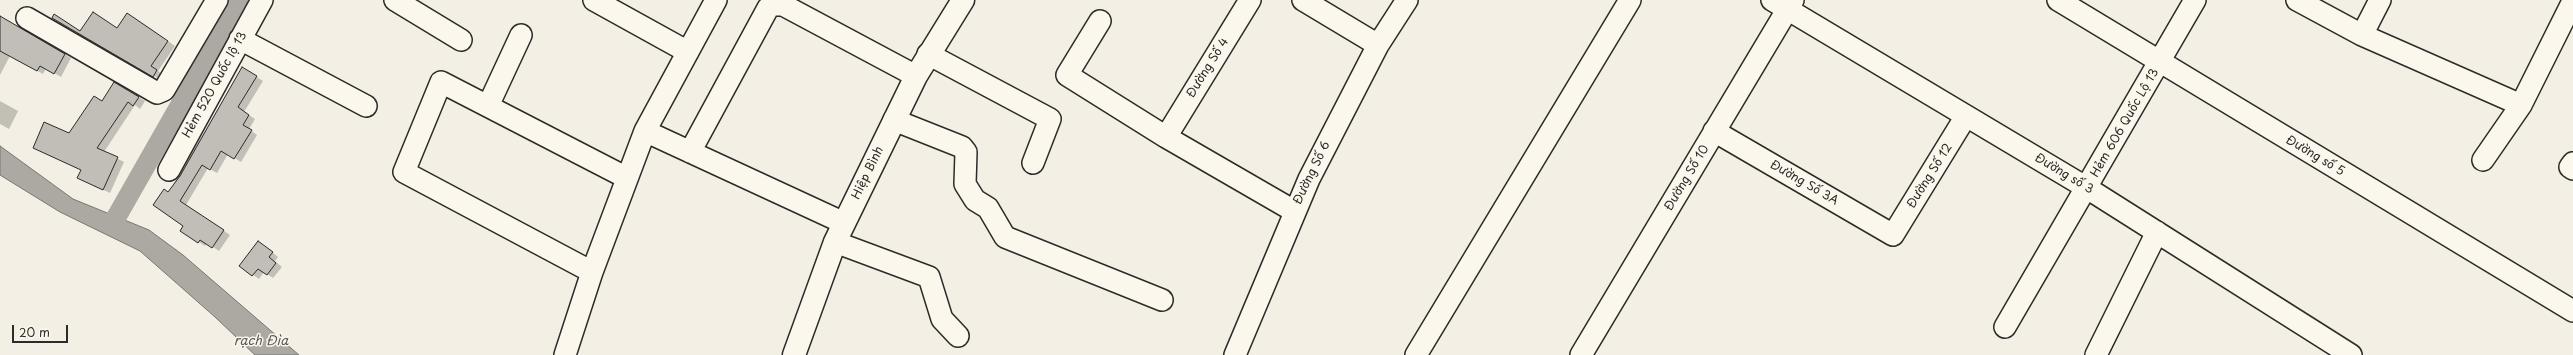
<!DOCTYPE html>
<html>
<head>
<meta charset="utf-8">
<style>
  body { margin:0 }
  #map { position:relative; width:2573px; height:355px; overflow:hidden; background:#f3efe4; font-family:"Playpen Sans",sans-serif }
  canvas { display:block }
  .scale { position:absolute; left:12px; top:325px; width:56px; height:18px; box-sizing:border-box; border:2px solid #2b2b2b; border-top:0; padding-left:5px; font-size:12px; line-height:14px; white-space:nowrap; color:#2b2b2b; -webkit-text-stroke:3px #fbf7ec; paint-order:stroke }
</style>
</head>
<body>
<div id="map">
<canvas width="2573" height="355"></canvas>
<div class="scale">20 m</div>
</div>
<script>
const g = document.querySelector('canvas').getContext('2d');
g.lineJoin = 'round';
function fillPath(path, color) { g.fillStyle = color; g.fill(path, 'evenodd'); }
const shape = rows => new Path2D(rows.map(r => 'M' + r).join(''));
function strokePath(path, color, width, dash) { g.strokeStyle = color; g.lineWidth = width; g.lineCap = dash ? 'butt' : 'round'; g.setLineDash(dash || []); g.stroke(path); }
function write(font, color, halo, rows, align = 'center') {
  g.font = font + ' "Playpen Sans",sans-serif'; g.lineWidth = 3; g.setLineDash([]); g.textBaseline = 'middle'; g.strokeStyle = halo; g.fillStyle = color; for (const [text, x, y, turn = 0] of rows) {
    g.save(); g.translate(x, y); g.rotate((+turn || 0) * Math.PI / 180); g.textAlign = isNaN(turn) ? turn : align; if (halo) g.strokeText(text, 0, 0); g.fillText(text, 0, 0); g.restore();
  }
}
const water = shape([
  [0,146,73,199,149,230,183,255,299,355,255,355,215,317,140,251,60,212,0,175,0,146]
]);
fillPath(water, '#aca9a2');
strokePath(water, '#787772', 1);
fillPath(shape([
  [53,18,81,32,118,29,135,18,175,46,158,71,164,75,161,80],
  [3,19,71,58,61,77,46,68,43,74,10,56,0,75,0,25],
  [242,68,263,81,244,112,255,119,249,129,257,135,241,162,228,154,217,173,208,168,186,205,230,235,219,251,207,243,205,246,182,231,185,226,168,193],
  [114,83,145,101,140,109,135,105,104,152,124,162,110,193,78,178,82,170,69,135,102,102],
  [0,101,18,111,9,129,0,124],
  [265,246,278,257,275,261,282,267,273,278,264,272,259,279,253,275]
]), '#0003');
strokePath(shape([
  [113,223,240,0]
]), '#aca9a2', 20);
const building = shape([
  [93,12,117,28,127,13,168,41,151,66,157,70,153,77,52,18,54,14,80,31,93,12],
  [0,16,65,54,54,74,40,66,37,71,0,51,0,16],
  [242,67,257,76,238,107,249,115,243,125,252,130,234,159,221,151,210,170,202,165,180,201,224,230,212,248,200,240,198,243,180,231,183,226,153,205,164,189,168,192,180,176,242,67],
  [114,82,139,97,133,106,128,102,97,148,118,157,103,190,77,178,81,170,33,148,44,122,69,133,94,96,102,101,114,82],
  [258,241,273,252,269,257,276,263,267,275,258,269,252,276,239,266,258,241]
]);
fillPath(building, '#c0beb6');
strokePath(building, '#2b2b2b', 1);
const minor = shape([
  [395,0,461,40],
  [594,0,688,52],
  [1303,0,1378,45],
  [1772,0,2087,188,2351,355],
  [2058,0,2573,311],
  [2297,0,2362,35,2521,105],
  [27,18,157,93,164,90,217,0],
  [1100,21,1067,75,1166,137,1294,211],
  [2362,35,2380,0],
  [240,39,366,106],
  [928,54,1050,119,1033,163],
  [488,106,521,35],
  [894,120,962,147,966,152,965,184,975,200,988,208,1005,237,1162,300],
  [645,131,844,223],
  [1714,131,1893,235,1966,116],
  [1166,137,1250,0],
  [690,152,768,8,773,5,783,5,916,76],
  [2483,160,2521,105,2573,1],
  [2573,163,2570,167,2573,169],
  [169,170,262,0],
  [835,242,929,277,942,319,958,336],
  [592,272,404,172,441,82,627,178],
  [2005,327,2195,0],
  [565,355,592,272,645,131,716,0],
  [1235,355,1309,179,1378,45,1407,0],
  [1416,355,1630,0],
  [1581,355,1793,0],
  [2096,355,2157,232]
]);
const major = shape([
  [794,355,835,242,916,76,963,0]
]);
strokePath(minor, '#2b2b2b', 24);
strokePath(major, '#2b2b2b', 25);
strokePath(minor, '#fbf7ec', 21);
strokePath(major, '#fbf7ec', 22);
write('12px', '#2b2b2b', '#fbf7ec', [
  ["Đường Số 4",1208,68,-58],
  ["Hẻm 520 Quốc lộ 13",215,85,-61],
  ["Hẻm 606 Quốc Lộ 13",2125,123,-60],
  ["Đường số 5",2315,156,31],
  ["Hiệp Bình",868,173,-64],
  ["Đường Số 6",1312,173,-64],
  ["Đường số 3",2064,174,31],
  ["Đường Số 12",1930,176,-58],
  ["Đường Số 10",1687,178,-59],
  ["Đường Số 3A",1804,183,30]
]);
write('italic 13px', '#585755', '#fbf7ec', [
  ["rạch Đìa",261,341]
]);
</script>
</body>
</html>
